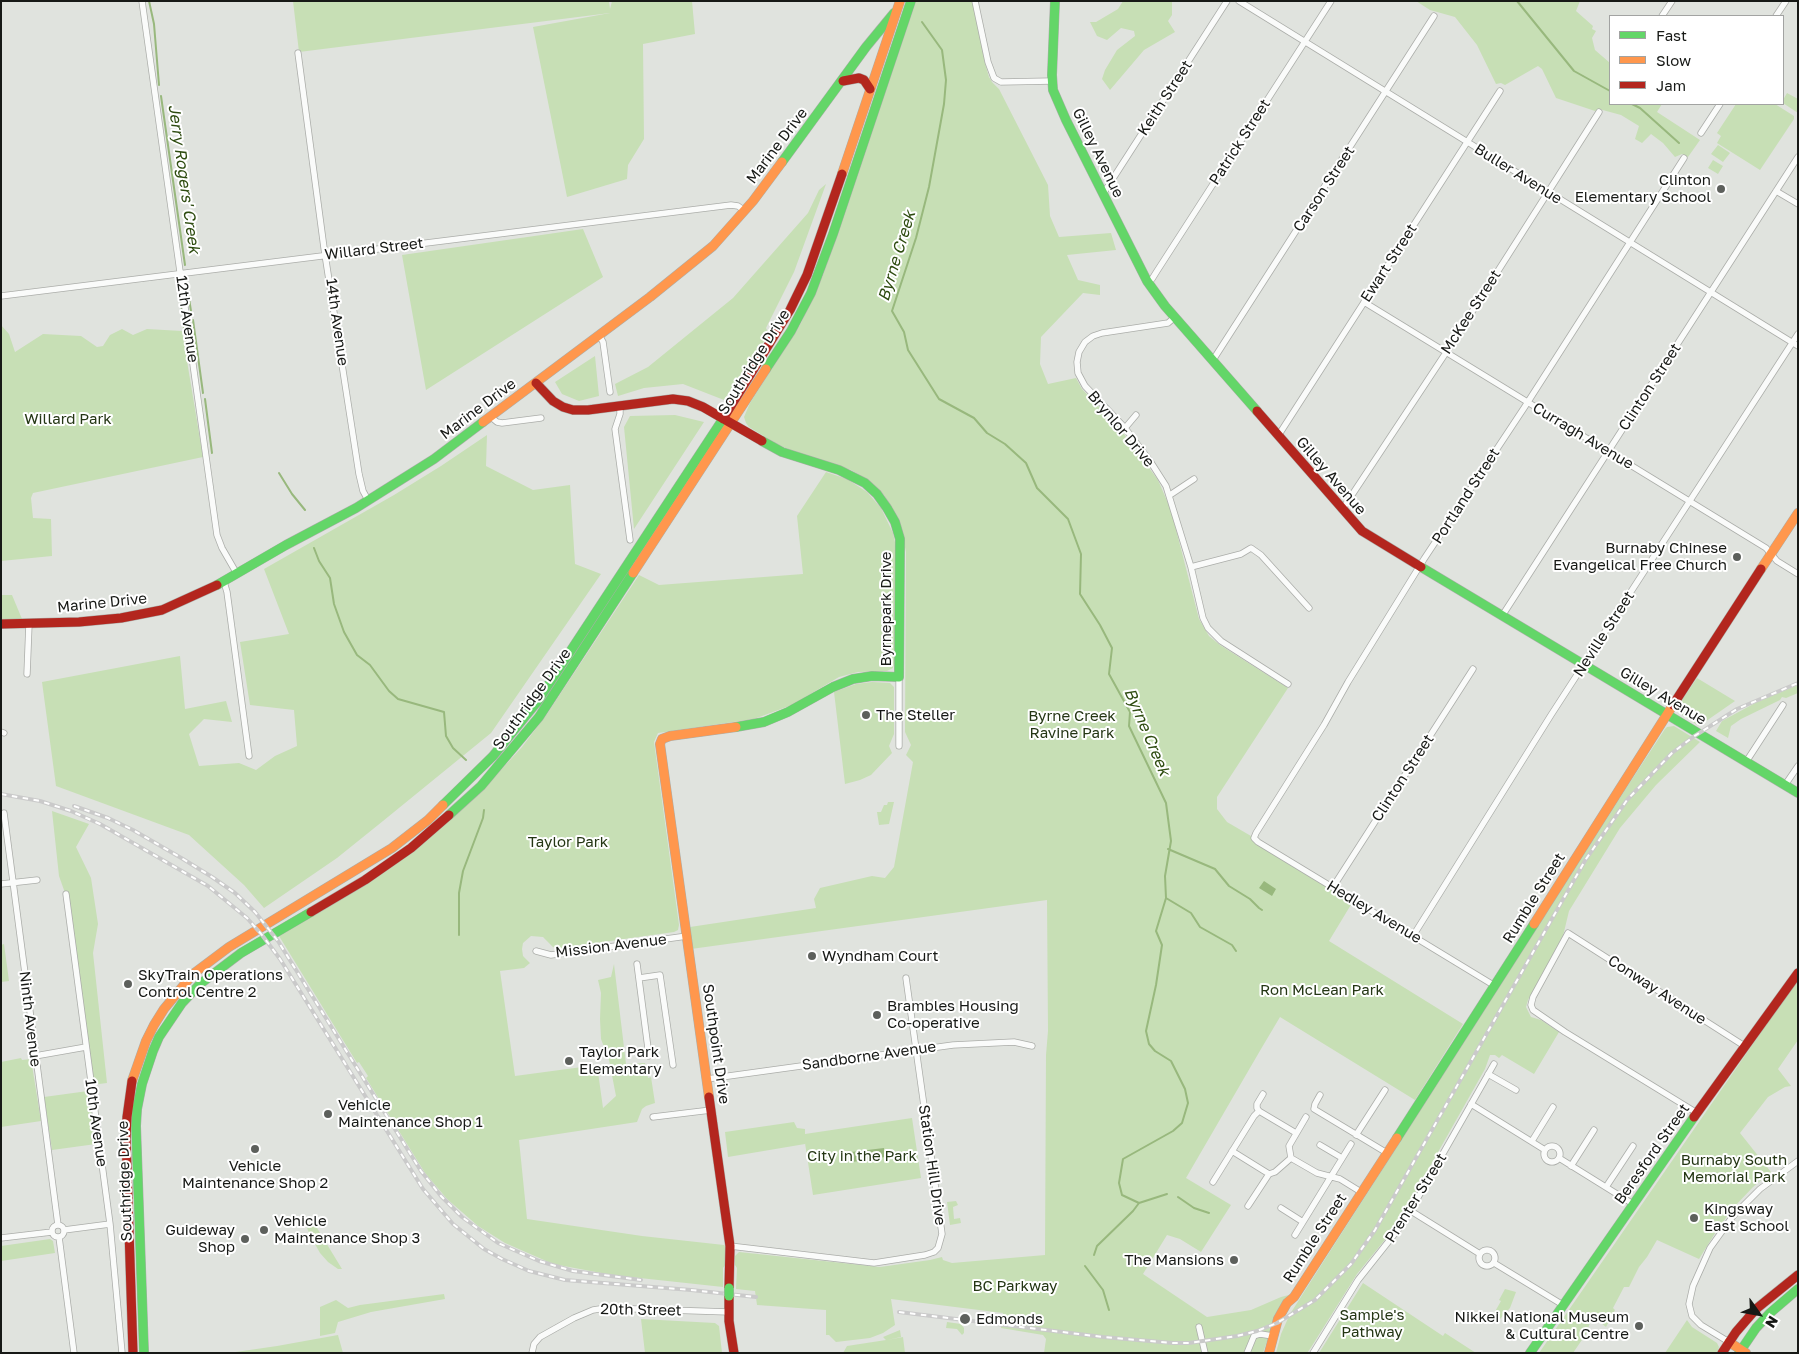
<!DOCTYPE html>
<html>
<head>
<meta charset="utf-8">
<style>
  body { margin:0 }
  #map { position:relative; width:1799px; height:1354px; overflow:hidden; background:#e0e3de; font-family:"Golos Text",sans-serif }
  canvas { display:block }
  .frame { position:absolute; inset:0; border:2px solid #171916; pointer-events:none }
  .legend { position:absolute; left:1609px; top:15px; width:175px; height:90px; box-sizing:border-box; background:#fff; border:1px solid #a2a3a2; margin:0; padding:6px 9px; list-style:none; font-size:15px; color:#171916 }
  .legend li { display:flex; align-items:center; gap:10px; height:25px }
  .legend b { width:25px; border:1px solid #a2a3a2 }
  .north { position:absolute; left:1734px; top:1289px; width:50px; height:50px; -webkit-text-stroke:4px #fff; paint-order:stroke; rotate:122deg; font-size:14px; font-weight:700; line-height:20px; text-align:center; color:#171916 }
  .north::after { content:''; display:block; margin:auto; width:18px; height:22px; background:#171916; clip-path:polygon(50% 0,100% 100%,50% 72%,0 100%) }
</style>
</head>
<body>
<div id="map">
<canvas width="1799" height="1354"></canvas>
<div class="frame"></div>
<ul class="legend">
<li><b style="height:6px;background:#63d668"></b>Fast</li>
<li><b style="height:6px;background:#ff974d"></b>Slow</li>
<li><b style="height:6px;background:#b3261e"></b>Jam</li>
</ul>
<div class="north">N</div>
</div>
<script>
const g = document.querySelector('canvas').getContext('2d');
g.lineJoin = 'round';
function fillPath(path, color) { g.fillStyle = color; g.fill(path, 'evenodd'); }
const shape = rows => new Path2D(rows.map(r => 'M' + r).join(''));
function strokePath(path, color, width, dash) { g.strokeStyle = color; g.lineWidth = width; g.lineCap = dash ? 'butt' : 'round'; g.setLineDash(dash || []); g.stroke(path); }
function write(font, color, halo, rows, align = 'center') {
  g.font = font + ' "Golos Text",sans-serif'; g.lineWidth = 4; g.setLineDash([]); g.textBaseline = 'middle'; g.strokeStyle = halo; g.fillStyle = color; for (const [text, x, y, turn = 0] of rows) {
    g.save(); g.translate(x, y); g.rotate((+turn || 0) * Math.PI / 180); g.textAlign = isNaN(turn) ? turn : align; if (halo) g.strokeText(text, 0, 0); g.fillText(text, 0, 0); g.restore();
  }
}
fillPath(shape([
  [293,1,609,1,610,9,612,1,692,1,695,34,643,44,644,139,628,165,627,179,567,197,533,27,610,13,299,52],
  [916,1,973,1,985,63,989,77,992,82,999,89,1048,185,1050,216,1059,237,1111,233,1116,250,1067,255,1078,280,1100,285,1100,295,1083,293,1041,337,1040,364,1048,384,1076,378,1082,389,1121,430,1158,480,1171,510,1199,619,1209,636,1220,645,1288,688,1217,797,1217,809,1227,822,1251,836,1256,844,1352,903,1329,941,1463,1024,1415,1100,1280,1017,1261,1049,1186,1178,1231,1205,1201,1252,1180,1239,1167,1235,1143,1274,1207,1317,1251,1310,1281,1297,1289,1295,1275,1318,1263,1353,1044,1353,1046,1339,1043,1335,1001,1328,1003,1313,891,1299,895,1325,883,1333,870,1338,836,1342,829,1335,826,1335,826,1310,757,1305,755,1291,736,1289,737,1268,735,1265,735,1256,739,1252,880,1267,930,1260,942,1257,943,1260,952,1263,1045,1255,1046,1055,1048,1031,1047,900,691,949,690,937,690,927,816,908,814,899,820,888,872,876,885,878,894,867,913,762,906,755,911,745,905,732,906,552,900,523,884,495,868,480,851,470,794,452,775,443,749,427,746,423,744,417,750,403,801,323,823,275],
  [1123,1,1172,1,1172,15,1168,21,1175,32,1144,50,1110,90,1102,79,1105,70,1117,50,1135,36,1134,31,1121,28,1107,40,1097,36,1090,22,1096,22,1118,9],
  [1416,1,1580,1,1576,11,1593,26,1592,29,1596,31,1592,38,1595,50,1610,63,1610,104,1662,104,1657,112,1700,140,1688,157,1682,154,1675,157,1663,143,1651,134,1642,143,1635,139,1639,126,1621,115,1599,109,1595,111,1556,98,1542,69,1538,66,1505,85,1501,83,1496,84,1477,45,1455,17,1430,10],
  [1787,93,1798,99,1798,113,1783,103,1783,100],
  [1736,104,1775,104,1794,116,1794,119,1760,170,1717,143,1721,136,1717,133],
  [1718,145,1730,153,1723,162,1711,154],
  [1713,160,1723,166,1718,174,1708,168],
  [826,184,794,272,766,328,769,334,724,400,683,384,644,388,618,396,615,384,648,367,733,298,808,213,819,190],
  [583,229,603,277,426,390,402,255],
  [1,325,9,334,15,352,43,334,81,336,97,347,103,346,110,335,122,329,133,335,147,329,182,331,203,457,33,493,31,498,33,518,51,519,52,556,1,561],
  [595,356,599,396,579,401,562,394,555,382],
  [675,415,704,422,634,529,624,427,630,416],
  [487,435,486,466,533,490,570,485,575,564,601,574,491,733,383,821,337,858,264,908,244,885,189,835,56,786,42,682,180,656,185,709,226,701,232,722,204,719,189,734,199,766,239,763,256,770,275,756,297,746,294,710,250,705,240,642,289,634,264,569,394,495,441,466],
  [826,472,847,479,867,492,881,508,893,533,895,542,897,582,896,655,893,668,887,671,858,672,839,677,792,705,754,719,658,733,654,742,679,925,678,930,674,932,567,947,561,950,553,947,543,937,531,936,523,943,522,949,523,956,530,963,524,968,500,971,515,1076,597,1065,603,1108,616,1096,609,1060,601,1039,600,1019,601,993,598,980,611,977,614,964,626,1064,645,1063,648,1078,651,1077,655,1103,646,1106,642,1109,637,1122,519,1140,527,1219,642,1236,724,1245,726,1247,726,1264,723,1268,723,1287,612,1275,553,1264,505,1243,478,1226,447,1199,425,1173,366,1078,368,1076,359,1062,357,1063,279,936,342,899,394,865,421,845,488,784,522,747,547,714,639,575,659,585,803,574,797,516],
  [1,595,12,595,22,619,1,619],
  [1697,678,1735,701,1699,726,1682,715,1678,709,1680,703],
  [872,682,890,683,894,687,894,734,889,746,892,753,871,775,860,780,845,784,834,692,856,684],
  [1798,685,1798,693,1786,698,1782,697,1780,700,1741,719,1731,726,1728,738,1716,731,1722,721,1757,702],
  [1674,726,1700,742,1656,785,1620,828,1569,911,1563,936,1528,1000,1526,1007,1531,1017,1541,1020,1559,1032,1534,1074,1502,1055,1499,1058,1495,1055,1490,1055,1485,1069,1407,1207,1392,1231,1357,1274,1310,1349,1307,1353,1276,1353,1281,1334,1290,1314,1625,790,1665,729,1667,727],
  [888,802,894,802,889,824,879,825,877,812,881,812,884,805,887,805],
  [52,811,89,824,76,847,91,878,98,924,93,953,107,1083,91,1085,70,907,59,876],
  [4,944,9,981,1,982,1,945],
  [1798,979,1798,1040,1778,1069,1791,1086,1785,1087,1768,1097,1740,1133,1771,1172,1753,1187,1734,1207,1717,1230,1699,1259,1657,1240,1647,1257,1639,1267,1629,1287,1624,1287,1613,1308,1615,1310,1606,1327,1601,1323,1598,1315,1589,1325,1588,1331,1573,1353,1539,1353],
  [21,1058,22,1060,31,1059,41,1121,1,1127,1,1062],
  [88,1091,96,1144,52,1150,44,1097],
  [912,1118,921,1178,813,1195,805,1143,805,1144,728,1157,725,1132,794,1122,797,1128,805,1129,805,1134],
  [956,1201,958,1205,953,1207,954,1219,960,1218,961,1223,950,1225,947,1202],
  [308,1217,314,1223,342,1269,338,1269,328,1262,320,1253,311,1237,303,1219],
  [50,1239,53,1241,55,1253,1,1261,1,1246],
  [1363,1283,1443,1336,1445,1333,1476,1353,1319,1353],
  [1505,1289,1516,1292,1510,1308,1500,1319,1493,1315,1501,1301,1499,1300],
  [444,1294,445,1299,371,1312,338,1322,335,1333,320,1336,320,1307,336,1300,348,1308,360,1305],
  [641,1319,715,1323,719,1326,722,1353,645,1353],
  [1687,1320,1692,1327,1717,1343,1719,1347,1717,1353,1665,1353],
  [947,1322,961,1324,964,1328,964,1333,962,1335,957,1329,946,1328],
  [900,1330,901,1337,887,1340,903,1337,905,1353,843,1353,847,1346,886,1340,883,1337],
  [338,1335,343,1353,229,1353,277,1346]
]), '#c7dfb5');
fillPath(shape([
  [1264,881,1276,889,1272,896,1259,888],
  [884,1148,885,1157,852,1162,851,1152]
]), '#98b87d');
strokePath(shape([
  [149,1,154,24,159,85],
  [1517,1,1574,71,1610,91],
  [922,22,942,50,946,80,944,104,929,187,916,238,892,311,904,332,908,350,939,399,974,418,987,433,1005,444,1026,463,1037,488,1068,519,1081,554,1080,594,1100,625,1112,648,1109,674,1130,712,1129,726,1166,803,1171,841,1165,876,1166,898,1156,931,1162,945,1156,985,1146,1031,1149,1044,1155,1051,1171,1061,1185,1089,1188,1103,1182,1123,1173,1131,1123,1159,1119,1183,1122,1195,1139,1203,1133,1211,1097,1246,1094,1255],
  [161,96,185,265],
  [1632,104,1640,108,1679,143],
  [186,280,191,311],
  [178,286,182,310],
  [193,320,203,393],
  [183,321,188,356],
  [205,399,212,453],
  [279,473,292,494,305,510],
  [314,548,319,561,330,578,334,604,344,632,357,655,370,665,389,691,398,699,444,712,446,736,453,748,466,760],
  [1168,849,1215,869,1229,886,1250,899,1259,908,1262,910],
  [1166,898,1191,913,1200,927,1232,945,1236,951],
  [459,935,459,893,463,871,483,818,484,810],
  [1178,1197,1194,1208,1209,1213],
  [1139,1203,1167,1194],
  [1085,1266,1103,1290,1109,1310]
]), '#98b87d', 2);
const street = shape([
  [142,1,217,535,222,548,237,574],
  [975,1,988,62,994,78,1001,82,1052,81],
  [1239,1,1798,346],
  [1662,16,1672,1],
  [1776,16,1786,1],
  [298,53,324,248,359,474,363,491,368,500],
  [1701,133,1720,104],
  [1776,191,1798,204],
  [1103,194,1227,1],
  [1147,281,1152,279,1157,271,1331,1],
  [1,296,731,205,738,206,745,211],
  [1364,302,1766,548,1777,561,1798,574],
  [1175,317,1168,323,1102,333,1093,336,1085,342,1079,352,1077,362,1078,373,1085,386,1125,428,1150,461,1166,486,1191,567,1203,618,1208,628,1221,641,1288,684],
  [599,335,603,342,610,392],
  [1213,360,1434,16],
  [620,406,620,414,615,429,630,540],
  [491,417,497,422,502,423,541,418],
  [1125,428,1136,415],
  [1278,436,1500,91],
  [1170,495,1194,479],
  [1342,510,1449,348,1599,112],
  [1191,567,1241,554,1251,548,1261,555,1309,608],
  [224,582,227,592,249,756],
  [1502,616,1798,157],
  [27,674,29,624],
  [1,732,4,733],
  [899,746,899,677],
  [1746,762,1783,705],
  [1785,785,1798,766],
  [4,813,58,1225],
  [1,884,37,880],
  [1333,887,1473,669],
  [66,894,110,1224,122,1353],
  [1413,936,1551,715,1798,334],
  [536,951,551,955,687,936],
  [637,964,649,1056],
  [639,978,660,975,673,1065],
  [1495,986,1258,842,1254,838,1256,833,1324,725,1348,682,1424,559,1524,408,1684,158],
  [35,1056,86,1047],
  [1488,1074,1516,1090],
  [707,1079,953,1045,1014,1042,1032,1046],
  [1320,1095,1315,1104,1314,1109,1387,1153],
  [1471,1104,1545,1150],
  [1259,1111,1296,1133],
  [1697,1113,1565,1032,1533,1010,1531,1005,1533,997,1568,933,1746,1047],
  [653,1117,711,1110],
  [1356,1135,1385,1090],
  [1532,1141,1553,1107],
  [1320,1145,1342,1158],
  '1544 1154a8 8 0 1 1 16 0a8 8 0 1 1-16 0Z',
  [1232,1151,1269,1174],
  [1291,1158,1317,1173,1340,1179,1361,1192],
  [1559,1158,1633,1204],
  [1571,1166,1594,1130],
  [1213,1182,1254,1116,1259,1111,1257,1108,1257,1104,1263,1094],
  [1606,1187,1633,1146],
  [1248,1206,1269,1174,1275,1172,1291,1158,1289,1146,1306,1117],
  [1281,1208,1303,1222],
  [1411,1211,1480,1254],
  '52 1231a6 6 0 1 1 12 0a6 6 0 1 1-12 0Z',
  [64,1230,110,1224],
  [1295,1235,1351,1144],
  [59,1237,74,1353],
  [1,1238,52,1232],
  [730,1246,874,1263,925,1255,934,1252,938,1248,942,1234,906,978],
  '1479 1258a8 8 0 1 1 16 0a8 8 0 1 1-16 0Z',
  [1494,1263,1563,1305],
  [1199,1327,1205,1353],
  [1729,1342,1701,1325,1692,1316,1689,1304,1693,1286,1710,1248,1733,1216,1760,1189,1798,1161],
  [532,1353,534,1344,540,1337,574,1318,593,1310,606,1308,729,1312],
  [1247,1353,1254,1336,1260,1334,1273,1336],
  [1313,1353,1358,1280,1404,1222,1494,1064]
]);
const fast = shape([
  [1055,1,1052,75,1053,90,1066,120,1147,281,1165,306,1257,411],
  [782,162,866,47,894,13],
  [766,369,791,331,811,293,833,234,911,1],
  [1421,567,1798,793],
  [217,585,286,545,356,508,434,459,483,422],
  [736,727,764,722,788,712,833,687,853,679,872,676,899,677,900,539,895,522,887,508,877,494,865,483,839,470,782,452,762,441],
  [443,805,493,756,537,702,723,419],
  [449,815,481,786,539,717,633,573],
  [1397,1138,1534,924],
  [144,1353,136,1126,137,1109,142,1084,153,1051,159,1037,182,1003,200,984,241,953,311,912],
  [1530,1353,1694,1117],
  [1739,1353,1756,1328,1770,1313,1798,1289]
]);
const slow = shape([
  [842,174,900,1],
  [483,422,650,297,713,246,753,201,782,162],
  [1761,569,1798,513],
  [633,573,766,369],
  [1534,924,1673,705],
  [132,1081,146,1041,154,1025,164,1009,193,974,229,947,392,848,428,820,443,805],
  [709,1097,660,744,662,739,670,736,736,727],
  [1729,1342,1746,1353],
  [1269,1353,1278,1319,1287,1303,1294,1297,1397,1138]
]);
const jam = shape([
  [843,81,859,78,864,80,870,89],
  [536,383,553,401,563,407,573,410,588,410,673,399,688,401,703,407,762,441],
  [1257,411,1362,531,1421,567],
  [723,419,790,310,807,275,842,174],
  [1,624,79,622,121,618,162,610,217,585],
  [1673,705,1761,569],
  [311,912,365,880,411,848,449,815],
  [132,1081,127,1117,126,1138,133,1353],
  [709,1097,730,1246,729,1288],
  [1694,1117,1798,973],
  [729,1296,729,1321,734,1353],
  [1722,1353,1736,1332,1756,1309,1798,1275]
]);
strokePath(street, '#abada9', 7);
strokePath(fast, '#abada9', 10);
strokePath(slow, '#abada9', 10);
strokePath(jam, '#abada9', 10);
strokePath(street, '#fafbfa', 5.5);
strokePath(fast, '#63d668', 9);
strokePath(slow, '#ff974d', 9);
strokePath(jam, '#b3261e', 9);
const rail = shape([
  [1,794,40,801,71,811,100,824,208,886,247,918,262,935,280,959,423,1189,453,1224,484,1249,502,1259,529,1271,565,1280,691,1290,756,1297],
  [74,806,108,818,133,830,183,859,212,877,235,893,255,912,278,941,421,1171,441,1196,462,1217,498,1243,539,1261,573,1271,641,1280],
  [899,1312,1103,1337,1173,1343,1189,1343,1237,1336,1257,1331,1277,1323,1315,1300,1351,1264,1375,1230,1586,859,1627,800,1672,753,1693,737,1737,709,1798,683]
]);
strokePath(rail, '#cacaca', 4);
strokePath(rail, '#fff', 2, [5.5]);
const fastBridge = shape([
  [729,1288,729,1296]
]);
strokePath(fastBridge, '#abada9', 10, []);
strokePath(fastBridge, '#63d668', 9);
for (const [x, y, r, color] of [
  [1721,189,5,"#5d605c"],
  [1737,557,5,"#5d605c"],
  [866,715,5,"#5d605c"],
  [812,956,5,"#5d605c"],
  [128,984,5,"#5d605c"],
  [877,1015,5,"#5d605c"],
  [569,1061,5,"#5d605c"],
  [328,1114,5,"#5d605c"],
  [255,1149,5,"#5d605c"],
  [1694,1218,5,"#5d605c"],
  [264,1230,5,"#5d605c"],
  [245,1239,5,"#5d605c"],
  [1234,1260,5,"#5d605c"],
  [965,1319,6,"#5d605c"],
  [1639,1326,5,"#5d605c"]
]) { const dot = new Path2D(); dot.arc(x, y, r, 0, 2 * Math.PI); g.fillStyle = color; g.fill(dot); strokePath(dot, '#fff', 2); }
write('15px', '#171916', '#fff', [
  ["Keith Street",1165,98,-57],
  ["Patrick Street",1240,142,-57],
  ["Marine Drive",777,146,-53],
  ["Gilley Avenue",1098,153,64],
  ["Buller Avenue",1518,174,32],
  ["Carson Street",1324,189,-57],
  ["Willard Street",374,249,-7],
  ["Ewart Street",1389,263,-57],
  ["McKee Street",1471,312,-57],
  ["12th Avenue",187,319,82],
  ["14th Avenue",337,322,82],
  ["Southridge Drive",754,362,-58],
  ["Clinton Street",1650,387,-57],
  ["Marine Drive",478,409,-37],
  ["Brynlor Drive",1121,429,50],
  ["Curragh Avenue",1583,436,31],
  ["Gilley Avenue",1331,476,49],
  ["Portland Street",1466,496,-57],
  ["Marine Drive",102,603,-6],
  ["Byrnepark Drive",886,609,-90],
  ["Neville Street",1604,634,-57],
  ["Gilley Avenue",1663,696,31],
  ["Southridge Drive",532,699,-54],
  ["Clinton Street",1403,778,-57],
  ["Rumble Street",1534,898,-58],
  ["Hedley Avenue",1374,912,31],
  ["Mission Avenue",611,946,-7],
  ["Conway Avenue",1657,990,33],
  ["Ninth Avenue",30,1019,83],
  ["Southpoint Drive",716,1044,82],
  ["Sandborne Avenue",869,1056,-8],
  ["10th Avenue",96,1123,82],
  ["Beresford Street",1652,1154,-55],
  ["Station Hill Drive",932,1165,82],
  ["Southridge Drive",125,1181,-92],
  ["Prenter Street",1416,1198,-58],
  ["Rumble Street",1315,1238,-57],
  ["20th Street",641,1310,1]
]);
write('15px', '#171916', '#fff', [
  ["Clinton",1711,180,"right"],
  ["Elementary School",1711,197,"right"],
  ["Burnaby Chinese",1727,548,"right"],
  ["Evangelical Free Church",1727,565,"right"],
  ["The Steller",876,715],
  ["Wyndham Court",822,956],
  ["SkyTrain Operations",138,975],
  ["Control Centre 2",138,992],
  ["Brambles Housing",887,1006],
  ["Co-operative",887,1023],
  ["Taylor Park",579,1052],
  ["Elementary",579,1069],
  ["Vehicle",338,1105],
  ["Maintenance Shop 1",338,1122],
  ["Vehicle",255,1166,"center"],
  ["Maintenance Shop 2",255,1183,"center"],
  ["Kingsway",1704,1209],
  ["East School",1704,1226],
  ["Vehicle",274,1221],
  ["Maintenance Shop 3",274,1238],
  ["Guideway",235,1230,"right"],
  ["Shop",235,1247,"right"],
  ["The Mansions",1224,1260,"right"],
  ["Nikkei National Museum",1629,1317,"right"],
  ["& Cultural Centre",1629,1334,"right"],
  ["Edmonds",976,1319]
], 'left');
write('15px', '#243614', '#fff', [
  ["Willard Park",68,419],
  ["Byrne Creek",1072,716],
  ["Ravine Park",1072,733],
  ["Taylor Park",568,842],
  ["Ron McLean Park",1322,990],
  ["City in the Park",862,1156],
  ["Burnaby South",1734,1160],
  ["Memorial Park",1734,1177],
  ["BC Parkway",1015,1286],
  ["Sample's",1372,1315],
  ["Pathway",1372,1332]
]);
write('italic 16px', '#2e4c10', '#fff', [
  ["Jerry Rogers' Creek",184,179,82],
  ["Byrne Creek",897,256,-73],
  ["Byrne Creek",1147,732,67]
]);
</script>
</body>
</html>
